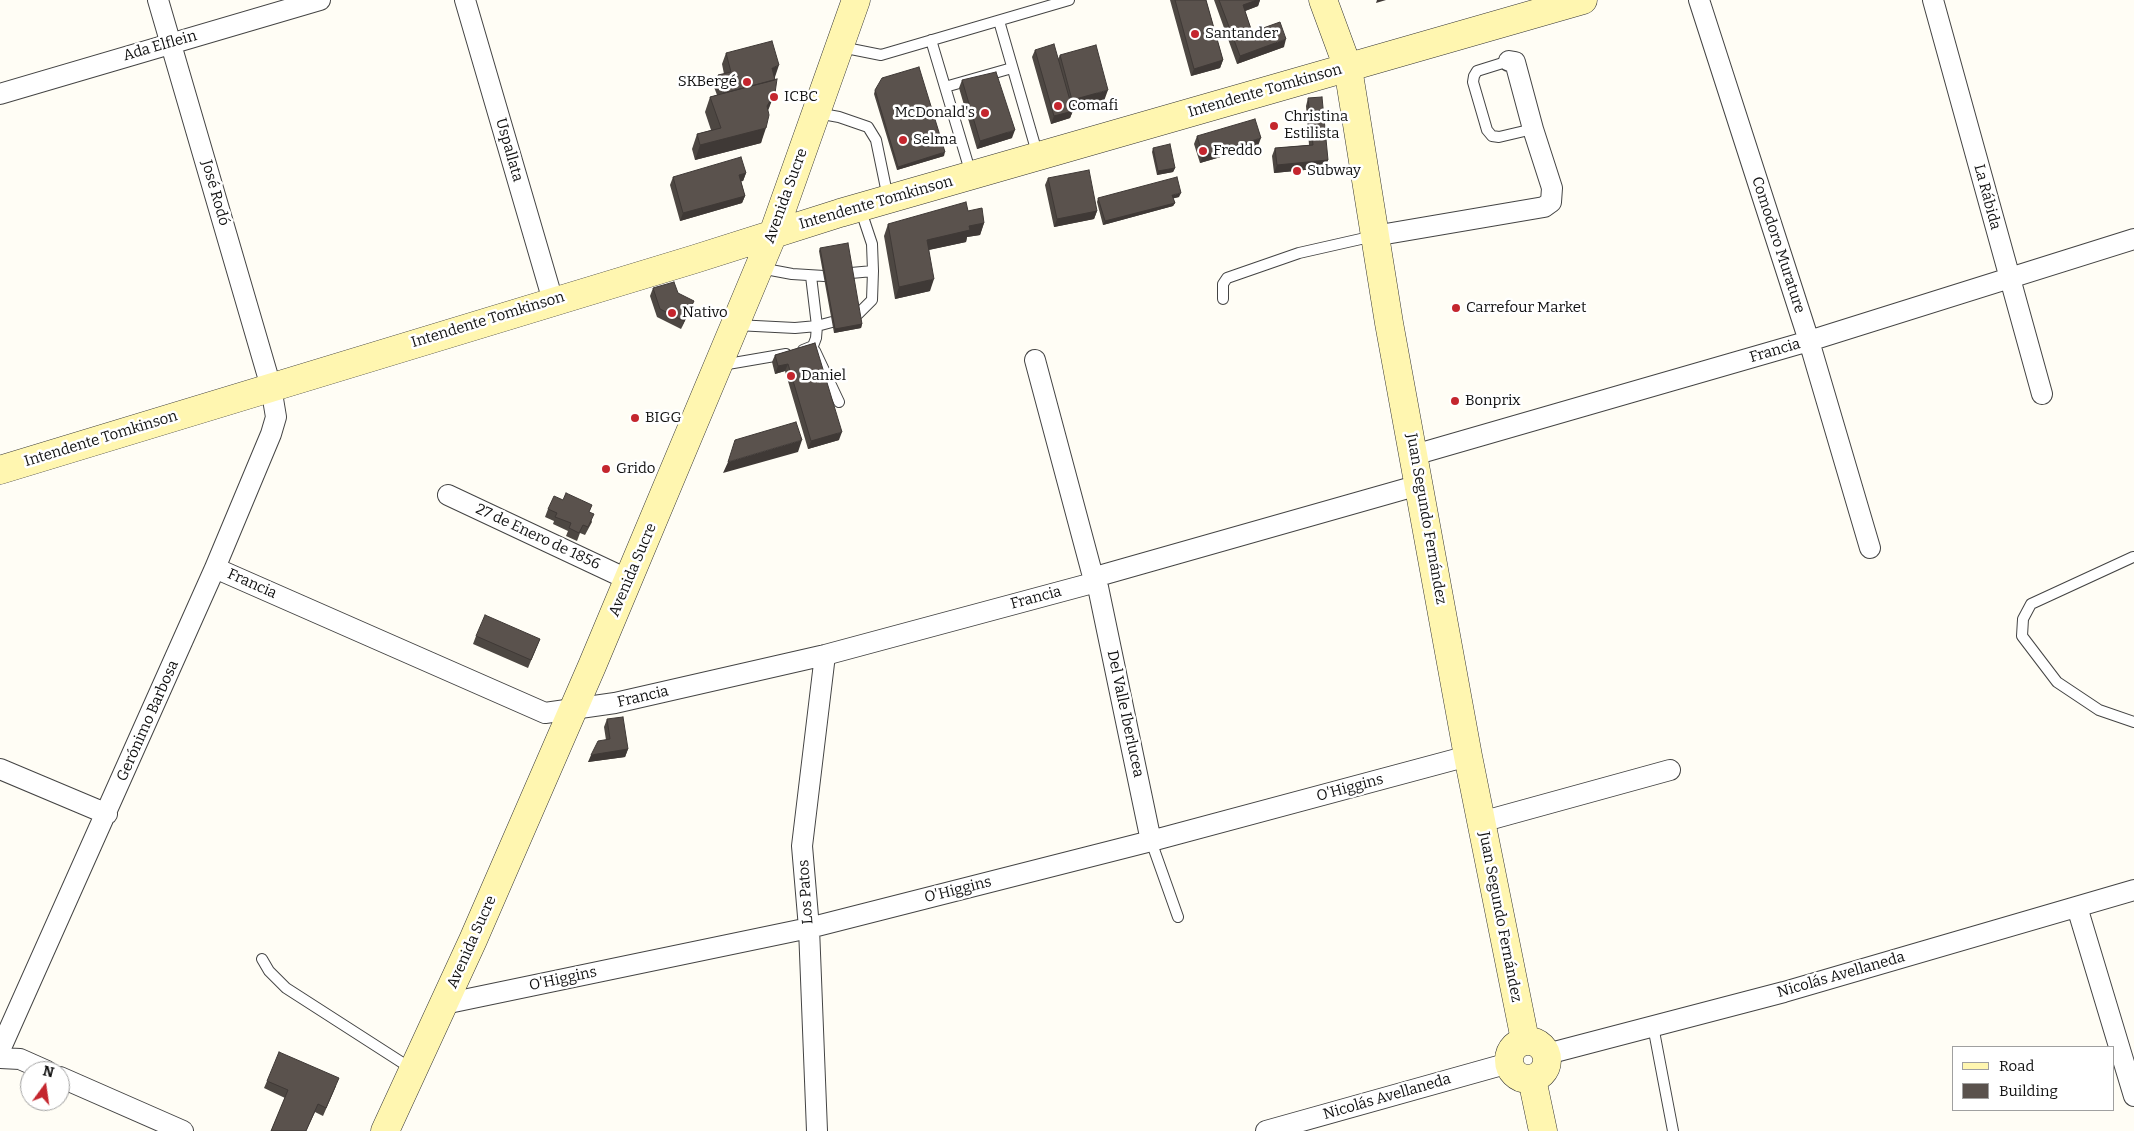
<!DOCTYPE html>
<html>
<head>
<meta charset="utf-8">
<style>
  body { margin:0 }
  #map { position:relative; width:2134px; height:1131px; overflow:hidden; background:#fffdf5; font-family:Bitter,serif }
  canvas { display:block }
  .legend { position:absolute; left:1952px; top:1046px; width:162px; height:65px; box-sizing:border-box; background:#fff; border:1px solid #a0a0a0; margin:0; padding:6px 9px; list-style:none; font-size:15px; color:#111 }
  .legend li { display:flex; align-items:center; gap:10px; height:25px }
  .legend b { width:25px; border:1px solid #a0a0a0 }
  .north { position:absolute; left:20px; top:1061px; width:50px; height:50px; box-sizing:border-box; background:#fff; border:1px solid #a0a0a0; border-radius:50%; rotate:14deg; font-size:14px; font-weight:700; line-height:20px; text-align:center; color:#111 }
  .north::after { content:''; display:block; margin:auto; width:18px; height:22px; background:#c4262e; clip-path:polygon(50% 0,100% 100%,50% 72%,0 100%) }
</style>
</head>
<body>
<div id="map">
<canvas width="2134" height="1131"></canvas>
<ul class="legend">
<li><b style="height:6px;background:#fff6b0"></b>Road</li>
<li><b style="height:14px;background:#5a524d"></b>Building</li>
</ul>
<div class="north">N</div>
</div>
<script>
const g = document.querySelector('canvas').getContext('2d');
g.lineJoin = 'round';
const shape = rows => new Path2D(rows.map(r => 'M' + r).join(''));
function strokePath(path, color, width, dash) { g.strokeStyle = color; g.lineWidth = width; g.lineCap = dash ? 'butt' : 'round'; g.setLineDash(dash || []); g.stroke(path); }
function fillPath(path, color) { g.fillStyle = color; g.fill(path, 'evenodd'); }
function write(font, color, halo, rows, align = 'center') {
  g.font = font + ' Bitter,serif'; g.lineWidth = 5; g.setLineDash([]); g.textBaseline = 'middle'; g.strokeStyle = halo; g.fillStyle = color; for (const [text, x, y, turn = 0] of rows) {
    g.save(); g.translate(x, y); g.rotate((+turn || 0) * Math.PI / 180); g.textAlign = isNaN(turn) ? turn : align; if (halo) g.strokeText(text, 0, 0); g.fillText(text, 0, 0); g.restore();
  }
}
const lane = shape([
  [999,21,1038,156],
  [931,40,971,174],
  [841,47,881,55,1069,0],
  [1509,61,1477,71,1474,76,1473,82,1487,130,1492,136,1499,137,1533,129],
  [945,87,1012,68],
  [817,113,839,117,868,127,876,140,888,198],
  [760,268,792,274,824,276],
  [851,273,873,271,872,244,860,208],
  [1223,299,1223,284,1227,278,1299,253,1374,236],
  [858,314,872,300,873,271],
  [736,325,795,328,817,326,832,322],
  [803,350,813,346,816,338,817,326,811,276],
  [815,351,839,402],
  [722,365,786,354],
  [2133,557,2031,604,2023,619,2022,636,2057,682,2099,710,2134,722],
  [1151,841,1178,917],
  [262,959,269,971,286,988,412,1069],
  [1653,1026,1673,1131]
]);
const street = shape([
  [465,0,553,301],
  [1699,0,1809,341,1870,548],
  [1933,0,2042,394],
  [0,94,320,0],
  [1374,236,1544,207,1551,202,1552,188,1533,129,1515,62,1509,61],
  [1035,360,1092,573],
  [1414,455,1809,341,2134,239],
  [448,495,629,580],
  [215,568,545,713,615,703,825,655,1089,584],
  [1102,575,1419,485],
  [1098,587,1151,841],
  [0,769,107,814],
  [1481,822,1670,770],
  [2077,907,2134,1096],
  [444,1004,809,928,1151,841,1468,756],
  [0,1050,215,568,271,434,276,417,271,387,158,0],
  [1547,1054,1784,992,2134,890],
  [0,1058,20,1059,47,1071],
  [60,1077,183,1131],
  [817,1131,809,928,802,846,825,655],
  [1266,1131,1509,1063]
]);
const secondary = shape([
  [1323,0,1348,68,1389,323,1468,756,1525,1040],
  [0,470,695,259,840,213,1583,0],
  '1509 1060a19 19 0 1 1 38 0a19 19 0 1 1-38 0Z',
  [1532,1079,1543,1131],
  [385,1131,473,940,592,666,773,234,856,0]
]);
strokePath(lane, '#444', 12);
strokePath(street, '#444', 22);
strokePath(secondary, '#333', 29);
strokePath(lane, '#fff', 10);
strokePath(street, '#fff', 20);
strokePath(secondary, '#fff6b0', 28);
fillPath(shape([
  [1170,0,1206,0,1223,60,1220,68,1191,76],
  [1214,0,1260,0,1258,6,1245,11,1252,32,1284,47,1237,64],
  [1035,50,1058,59,1060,55,1104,101,1073,110,1070,118,1051,124,1032,57],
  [726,53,775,77,769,108,768,110,761,143,695,160,692,149,697,134,711,130,705,112,710,97,717,95,714,87,718,75,724,74,722,64],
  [962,80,1012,138,977,149,959,88],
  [875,90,944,156,897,170,874,94],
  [1308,98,1328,160,1325,168,1274,173,1272,156,1275,148,1309,145,1306,106],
  [1197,136,1258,146,1200,163,1194,144],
  [1153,148,1175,168,1173,172,1157,175,1152,152],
  [746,173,743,181,741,181,745,196,742,203,680,221,670,185,673,177],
  [1048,178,1097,211,1094,219,1054,227,1045,185],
  [1179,197,1173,198,1175,203,1173,206,1103,225,1097,202,1098,198],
  [984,223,980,235,967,237,966,242,929,250,930,291,895,299,884,236,888,224],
  [820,248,862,324,861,328,834,333,819,251],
  [653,288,678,293,691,308,681,329,657,317,650,296],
  [815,343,839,440,808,449,785,371,775,374,772,362,775,355],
  [548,509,589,512,592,522,585,535,580,533,577,541,566,536,568,531,553,524,554,521,545,517],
  [476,636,540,639,528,668,473,644],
  [607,719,628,749,625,757,588,762,606,740,604,727],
  [267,1081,336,1086,323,1116,315,1112,306,1131,271,1131,285,1098,264,1088]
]), '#4d4742');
fillPath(shape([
  [1257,0,1260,0,1258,6,1240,13,1243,5],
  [1377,0,1386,0,1376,3],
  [1286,39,1284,47,1237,64,1240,56],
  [1223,60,1220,68,1191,76,1194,69],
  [779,65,775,77,768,79,772,68],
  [1108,90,1104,101,1068,111,1072,100],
  [775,93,769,108,761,121,767,106],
  [1073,111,1070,118,1051,124,1054,116],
  [766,128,761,143,695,160,700,145],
  [1015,130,1012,138,977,149,980,141],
  [1261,138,1258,146,1200,163,1203,156],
  [945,152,944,156,897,170,898,167],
  [1328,160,1325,168,1274,173,1277,165],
  [1175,168,1173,172,1157,175,1158,171],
  [746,173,743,181,736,183,739,175],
  [1181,193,1179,197,1171,199,1172,195],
  [745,196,742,203,680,221,683,213],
  [1175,203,1173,206,1103,225,1105,221],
  [1097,211,1094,219,1054,227,1057,219],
  [984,223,980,235,967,237,966,242,923,251,927,240,969,226],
  [934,279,930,291,895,299,899,287],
  [694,301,691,308,681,329,684,321],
  [862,324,861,328,834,333,835,329],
  [788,364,785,371,775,374,778,366],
  [842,432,839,440,808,449,811,441],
  [802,440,798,452,723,473,728,462],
  [628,749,625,757,588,762,591,755]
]), '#3f3936');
const building = shape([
  [1175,0,1206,0,1223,60,1194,69,1175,0],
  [1219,0,1257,0,1243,5,1252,32,1280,22,1286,39,1240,56,1219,0],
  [772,41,779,65,772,68,775,80,724,93,718,75,731,72,726,53,772,41],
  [1054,44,1073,111,1054,116,1035,50,1054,44],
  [1096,45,1108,90,1072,100,1060,55,1096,45],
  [919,67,945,152,898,167,875,90,882,78,919,67],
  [996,72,1015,130,980,141,962,80,996,72],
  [777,79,775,93,767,106,769,115,766,128,700,145,697,134,721,128,710,97,777,79],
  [1322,97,1328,160,1277,165,1275,148,1313,145,1308,98,1322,97],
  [1255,119,1261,138,1203,156,1197,136,1255,119],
  [1170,144,1175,168,1158,171,1153,148,1170,144],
  [741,157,746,173,739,175,745,196,683,213,673,177,741,157],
  [1089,170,1097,211,1057,219,1048,178,1089,170],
  [1177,177,1181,193,1172,195,1175,203,1105,221,1098,198,1177,177],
  [966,202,968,211,982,208,984,223,969,226,970,230,927,240,934,279,899,287,888,224,966,202],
  [848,243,862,324,835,329,820,248,848,243],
  [674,282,678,293,694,301,684,321,660,309,653,288,674,282],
  [815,343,842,432,811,441,788,364,778,366,775,355,815,343],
  [796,422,802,440,728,462,735,440,796,422],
  [566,493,592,505,589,512,594,514,588,527,583,525,579,533,569,528,571,523,555,517,557,513,548,509,554,496,563,500,566,493],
  [485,615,540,639,531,660,476,636,485,615],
  [623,717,628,749,591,755,598,741,610,739,607,719,623,717],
  [279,1052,339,1078,326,1108,318,1104,306,1131,271,1131,288,1090,267,1081,279,1052]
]);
fillPath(building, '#5a524d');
strokePath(building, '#3f3936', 1);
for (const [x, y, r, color] of [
  [1195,34,5,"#c4262e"],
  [747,82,5,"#c4262e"],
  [774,97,5,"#c4262e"],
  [1058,106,5,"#c4262e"],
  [985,113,5,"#c4262e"],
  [1274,126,5,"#c4262e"],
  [903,140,5,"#c4262e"],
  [1203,151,5,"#c4262e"],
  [1297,171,5,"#c4262e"],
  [1456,308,5,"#c4262e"],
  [672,313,5,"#c4262e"],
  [791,376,5,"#c4262e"],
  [1455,401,5,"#c4262e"],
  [635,418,5,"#c4262e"],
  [606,469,5,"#c4262e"]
]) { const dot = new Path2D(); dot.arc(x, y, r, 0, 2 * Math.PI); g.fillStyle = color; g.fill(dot); strokePath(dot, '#fff', 2); }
write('15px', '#111', '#fff', [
  ["Santander",1205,34],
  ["SKBergé",737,82,"right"],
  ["ICBC",784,97],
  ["Comafi",1068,106],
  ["McDonald's",975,113,"right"],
  ["Christina",1284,117],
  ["Estilista",1284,134],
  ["Selma",913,140],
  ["Freddo",1213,151],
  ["Subway",1307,171],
  ["Carrefour Market",1466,308],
  ["Nativo",682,313],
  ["Daniel",801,376],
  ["Bonprix",1465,401],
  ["BIGG",645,418],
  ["Grido",616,469]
], 'left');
write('15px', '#111', '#fff', [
  ["Ada Elflein",160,46,-16],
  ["Intendente Tomkinson",1265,91,-16],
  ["Uspallata",509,150,74],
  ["José Rodó",215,193,74],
  ["Avenida Sucre",786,196,-70],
  ["La Rábida",1987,197,75],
  ["Intendente Tomkinson",876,203,-16],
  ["Comodoro Murature",1778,245,72],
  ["Intendente Tomkinson",488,320,-17],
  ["Francia",1775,351,-16],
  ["Intendente Tomkinson",101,439,-17],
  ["Juan Segundo Fernández",1426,519,80],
  ["27 de Enero de 1856",538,537,25],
  ["Avenida Sucre",633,570,-67],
  ["Francia",252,584,24],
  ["Francia",1036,598,-15],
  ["Francia",643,697,-13],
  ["Del Valle Iberlucea",1125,714,78],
  ["Gerónimo Barbosa",148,721,-66],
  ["O'Higgins",1350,788,-15],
  ["O'Higgins",958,890,-14],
  ["Los Patos",806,892,-94],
  ["Juan Segundo Fernández",1500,917,79],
  ["Avenida Sucre",472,942,-66],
  ["Nicolás Avellaneda",1841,975,-16],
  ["O'Higgins",563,979,-12],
  ["Nicolás Avellaneda",1387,1097,-16]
]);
</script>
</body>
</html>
